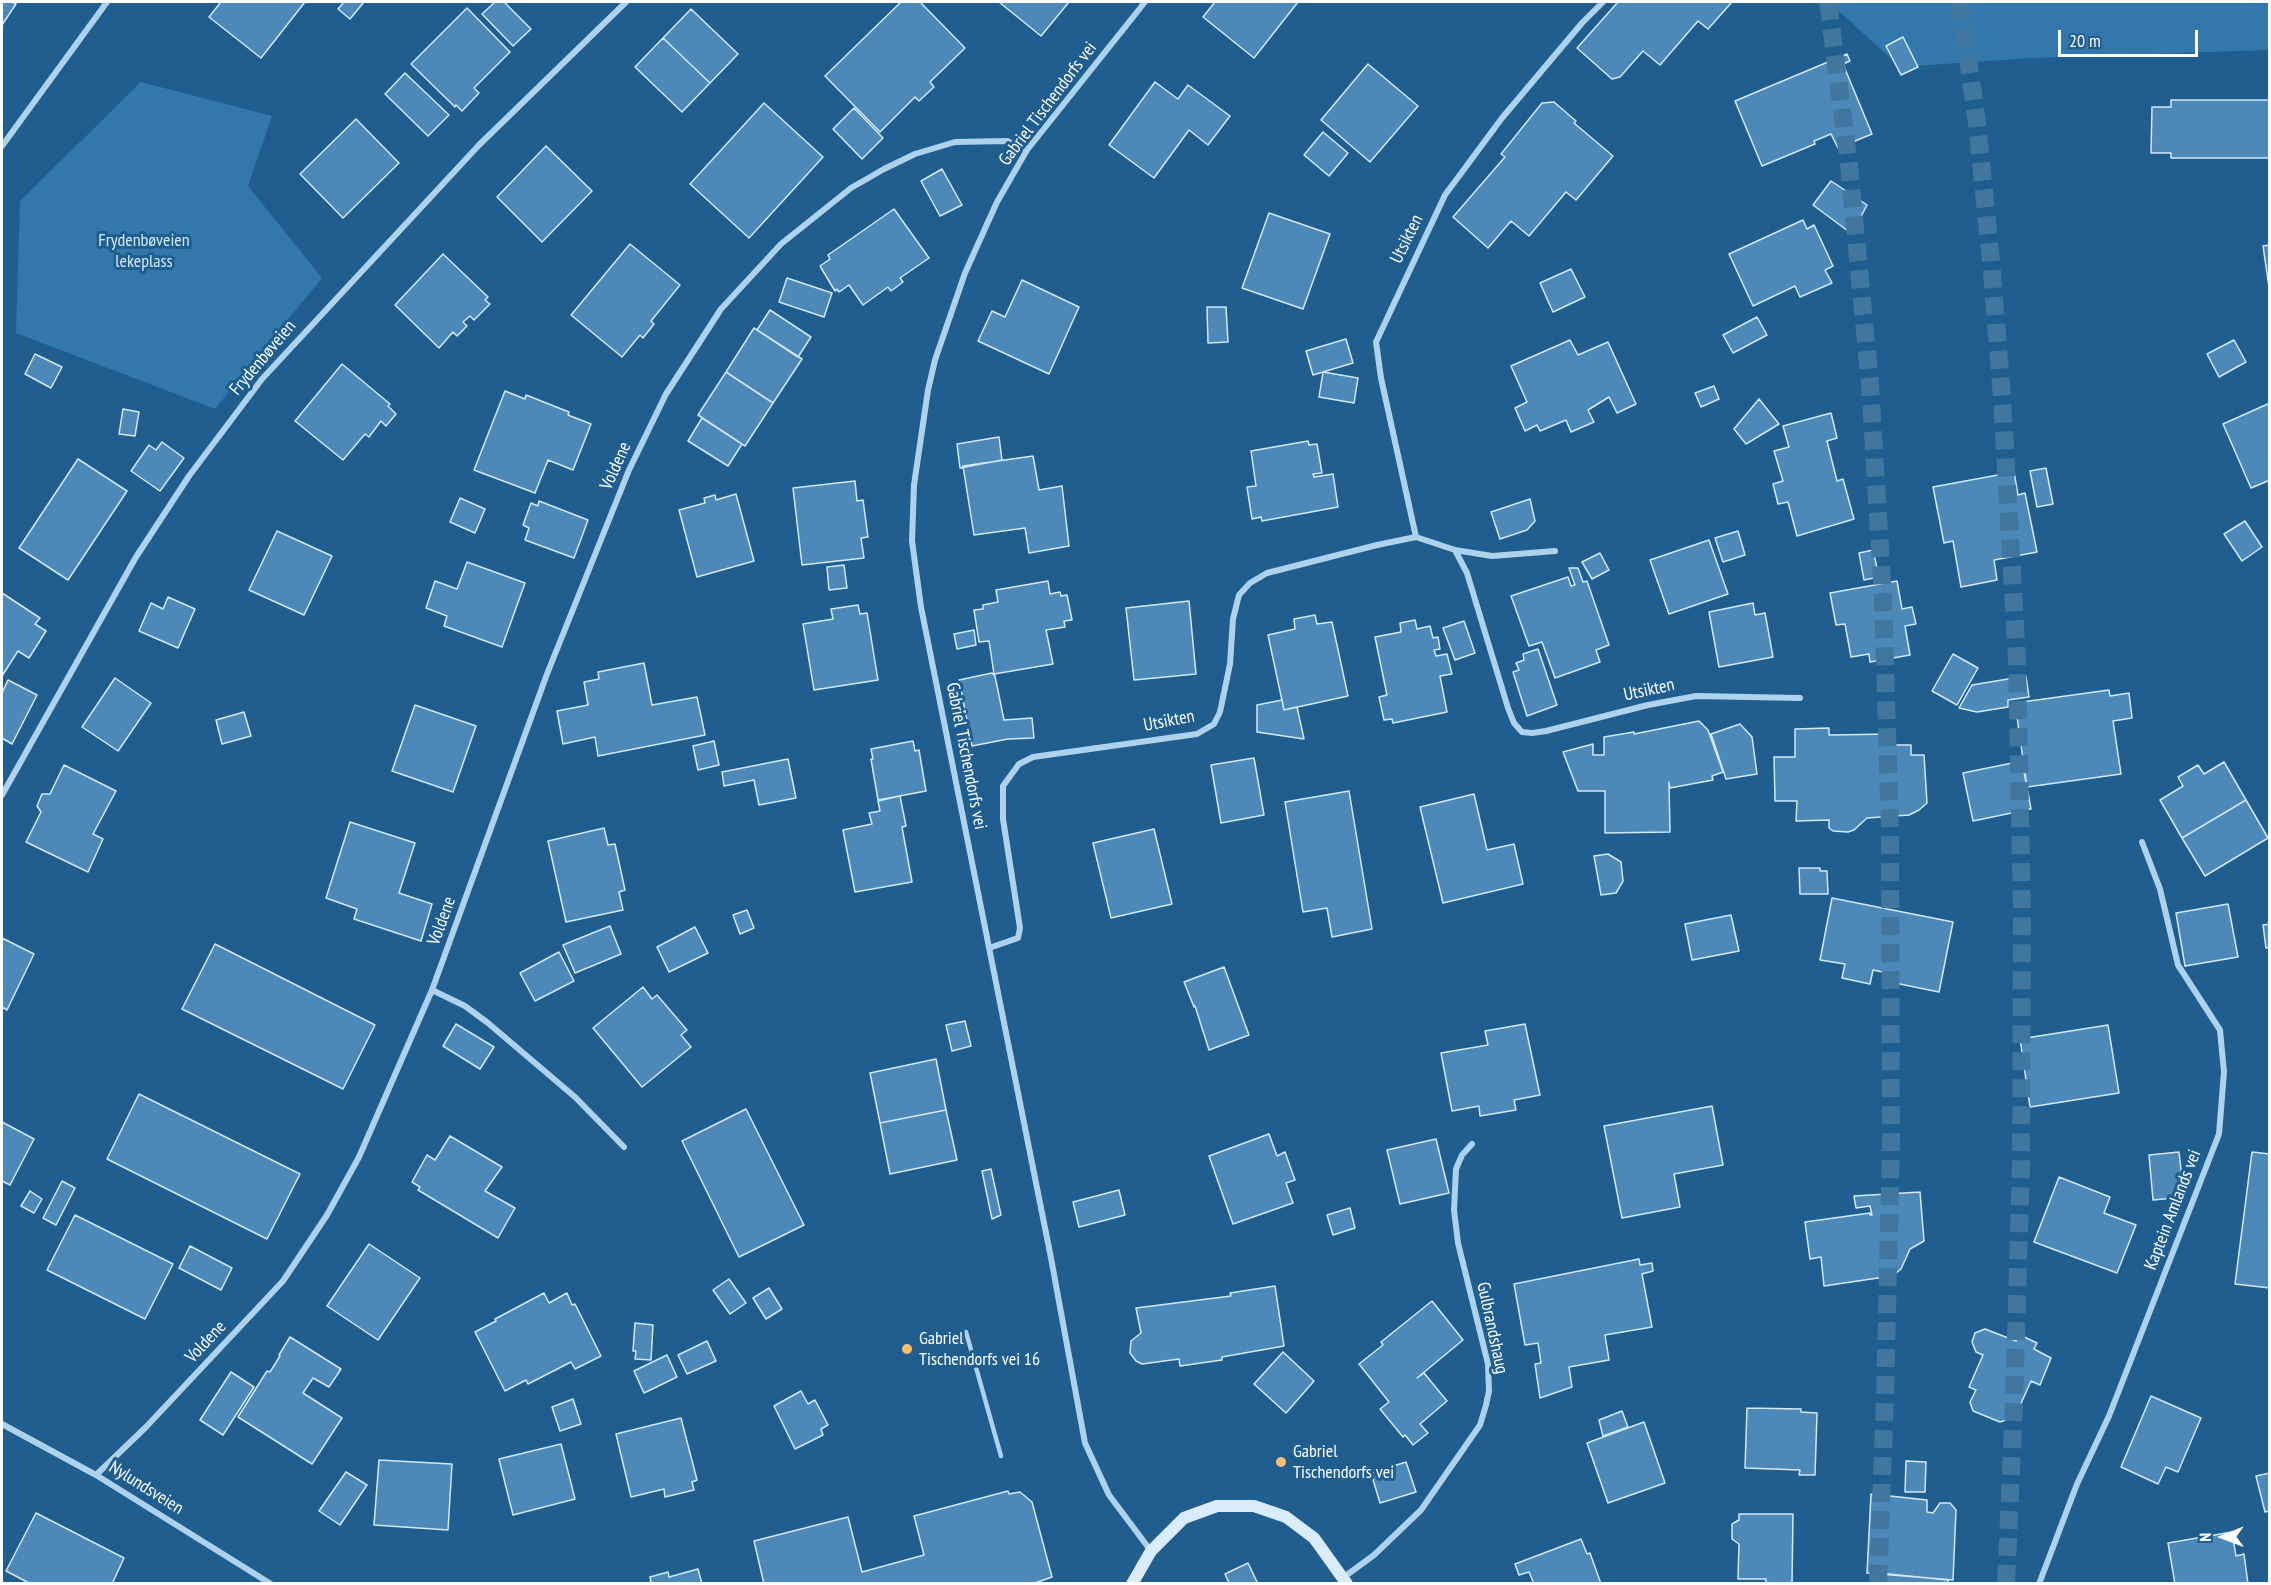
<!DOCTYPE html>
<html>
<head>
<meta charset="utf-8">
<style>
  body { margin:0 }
  #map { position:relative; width:2271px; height:1585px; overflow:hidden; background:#1f5e8e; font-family:"PT Sans Narrow",sans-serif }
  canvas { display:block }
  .frame { position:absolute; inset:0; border:3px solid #fff; pointer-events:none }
  .north { position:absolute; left:2193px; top:1507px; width:60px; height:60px; -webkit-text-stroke:4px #1f5e8e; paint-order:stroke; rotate:269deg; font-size:16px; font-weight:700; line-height:24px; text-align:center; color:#fff }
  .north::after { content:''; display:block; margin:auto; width:21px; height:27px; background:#fff; clip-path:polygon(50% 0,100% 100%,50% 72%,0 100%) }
  .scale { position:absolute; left:2058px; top:30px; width:140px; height:27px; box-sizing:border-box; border:3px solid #fff; border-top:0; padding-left:8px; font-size:18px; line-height:21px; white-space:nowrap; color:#fff; -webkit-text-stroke:4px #1f5e8e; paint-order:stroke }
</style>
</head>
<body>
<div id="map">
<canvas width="2271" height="1585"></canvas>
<div class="frame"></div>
<div class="north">N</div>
<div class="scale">20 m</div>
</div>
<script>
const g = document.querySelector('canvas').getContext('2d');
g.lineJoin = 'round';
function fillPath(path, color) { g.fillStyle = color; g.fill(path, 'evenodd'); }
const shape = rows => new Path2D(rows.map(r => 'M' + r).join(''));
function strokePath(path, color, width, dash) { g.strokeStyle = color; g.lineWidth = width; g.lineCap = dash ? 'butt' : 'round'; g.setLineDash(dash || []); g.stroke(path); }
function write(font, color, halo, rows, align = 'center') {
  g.font = font + ' "PT Sans Narrow",sans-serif'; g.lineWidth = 6; g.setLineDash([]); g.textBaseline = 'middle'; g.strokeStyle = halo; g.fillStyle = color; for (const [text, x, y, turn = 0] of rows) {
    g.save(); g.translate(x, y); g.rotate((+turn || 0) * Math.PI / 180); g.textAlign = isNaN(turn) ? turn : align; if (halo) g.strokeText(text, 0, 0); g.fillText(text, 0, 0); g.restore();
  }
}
fillPath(shape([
  [1829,2,2269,2,2269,50,2032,58,1900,67],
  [141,82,272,116,248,186,322,278,215,409,16,333,20,201]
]), '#3378ac');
const building = shape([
  [2,2,12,2,16,4,2,25,2,2],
  [221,2,305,2,261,58,209,17,221,2],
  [344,2,364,2,350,19,338,9,344,2],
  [495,2,504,2,531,29,513,46,482,14,495,2],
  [901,2,920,2,965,48,930,82,934,87,919,101,915,97,880,132,825,76,901,2],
  [999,2,1069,2,1041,36,999,2],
  [1215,2,1298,2,1254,58,1203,17,1215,2],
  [1618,2,1732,2,1708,29,1698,21,1660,65,1643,51,1620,77,1612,79,1577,48,1618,2],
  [467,8,510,52,474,88,479,93,462,111,456,105,455,107,411,64,467,8],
  [691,9,738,54,710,83,663,38,691,9],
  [1903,37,1918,67,1901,75,1886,46,1903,37],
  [663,38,710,83,682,112,635,67,663,38],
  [1847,54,1850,61,1843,64,1872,134,1838,148,1831,134,1814,141,1815,144,1762,166,1735,101,1847,54],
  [1368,64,1418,106,1370,162,1321,120,1368,64],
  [405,73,449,115,428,136,385,94,405,73],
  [1155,82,1178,99,1188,85,1230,116,1208,145,1189,130,1154,178,1109,145,1155,82],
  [2171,100,2270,100,2270,158,2171,158,2171,153,2151,153,2152,107,2171,107,2171,100],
  [1554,102,1576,121,1574,123,1613,156,1576,200,1566,192,1529,236,1511,221,1488,248,1453,217,1505,157,1501,154,1542,103,1554,102],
  [764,103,823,157,749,238,690,184,764,103],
  [854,108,883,138,862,159,833,129,854,108],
  [356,119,399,163,343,218,300,174,356,119],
  [1323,132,1348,153,1329,176,1304,155,1323,132],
  [546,146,592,191,542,242,497,197,546,146],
  [942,169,962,205,940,216,921,181,942,169],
  [1831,181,1867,205,1852,234,1813,205,1831,181],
  [894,209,929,258,900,278,903,282,891,291,888,287,863,305,849,285,839,292,837,289,835,291,820,266,830,259,828,255,894,209],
  [1269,213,1330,234,1303,309,1242,288,1269,213],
  [1803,220,1807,229,1814,225,1833,266,1825,270,1832,283,1800,297,1795,286,1753,306,1729,254,1803,220],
  [630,244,680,285,651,321,654,324,643,338,640,335,622,357,571,315,630,244],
  [2270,245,2270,294,2263,246,2270,245],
  [443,254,488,297,485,300,490,304,474,320,470,316,463,322,467,326,457,336,453,332,439,348,395,305,443,254],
  [1571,269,1585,297,1553,312,1540,283,1571,269],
  [787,278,832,293,824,317,779,302,787,278],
  [1022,280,1079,307,1049,374,978,341,992,311,1005,317,1022,280],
  [1207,307,1226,307,1228,342,1208,343,1207,307],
  [770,310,811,337,798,357,757,330,770,310],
  [1757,317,1767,335,1733,353,1723,335,1757,317],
  [754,328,802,359,773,403,726,372,754,328],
  [1346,339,1353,363,1313,375,1306,351,1346,339],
  [1570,340,1578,355,1608,342,1636,404,1617,413,1609,397,1588,410,1594,422,1571,432,1566,420,1540,431,1537,425,1525,431,1515,408,1527,402,1511,366,1570,340],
  [2234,340,2246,362,2219,377,2207,354,2234,340],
  [35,354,62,367,51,388,25,374,35,354],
  [342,364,390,404,388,406,396,414,386,426,381,421,369,437,365,434,343,460,295,421,342,364],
  [726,372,773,403,745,446,698,415,726,372],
  [1323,372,1358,378,1354,403,1319,397,1323,372],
  [1714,386,1719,399,1701,407,1695,393,1714,386],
  [505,391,525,399,526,395,569,412,568,415,591,424,573,470,548,460,535,493,474,470,505,391],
  [1759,399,1779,424,1746,444,1734,429,1759,399],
  [2270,403,2270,480,2251,488,2223,424,2270,403],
  [123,409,139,412,135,436,119,434,123,409],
  [1831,413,1837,438,1827,441,1837,481,1843,479,1854,519,1797,536,1788,502,1778,504,1773,484,1783,481,1774,451,1789,447,1783,426,1831,413],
  [702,418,742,444,728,466,688,441,702,418],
  [999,437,1002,460,960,468,957,444,999,437],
  [1308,441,1309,445,1317,444,1322,473,1313,474,1314,477,1333,474,1338,507,1262,521,1261,517,1252,519,1247,487,1256,486,1251,451,1308,441],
  [162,442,184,458,160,491,131,471,149,445,156,450,162,442],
  [1033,456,1039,490,1062,486,1069,546,1029,553,1025,528,974,535,963,466,1033,456],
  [78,459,127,491,68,580,19,548,78,459],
  [2046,468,2053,504,2037,507,2030,471,2046,468],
  [2014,472,2018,495,2025,493,2037,552,1994,560,1997,580,1961,587,1953,541,1944,543,1933,487,2014,472],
  [855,481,857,501,863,500,868,537,861,538,864,558,802,565,793,488,855,481],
  [736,494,754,561,697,577,679,510,705,503,704,498,715,495,716,500,736,494],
  [460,498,485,509,475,533,450,522,460,498],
  [1530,499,1535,521,1527,530,1500,539,1491,512,1530,499],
  [539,501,588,520,574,558,525,540,529,528,523,525,531,503,538,506,539,501],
  [2245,521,2262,547,2242,561,2224,534,2245,521],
  [277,531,332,556,304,615,249,590,277,531],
  [1738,531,1745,555,1723,562,1715,538,1738,531],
  [1709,540,1728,594,1669,614,1650,560,1709,540],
  [1873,550,1879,577,1864,580,1859,553,1873,550],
  [1600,553,1609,570,1592,579,1582,562,1600,553],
  [467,562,525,583,502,647,444,626,447,616,426,608,435,581,457,589,467,562],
  [844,565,847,588,829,590,827,567,844,565],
  [1569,568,1578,568,1583,582,1587,581,1609,645,1596,650,1600,662,1555,678,1542,642,1529,646,1511,596,1568,577,1571,586,1575,585,1569,568],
  [1048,581,1050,594,1060,592,1061,596,1067,595,1072,620,1064,621,1065,627,1046,630,1053,664,994,674,989,641,979,642,974,610,983,609,983,605,998,602,996,590,1048,581],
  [1897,581,1902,609,1912,607,1916,624,1905,626,1910,655,1870,662,1869,654,1851,657,1845,624,1836,625,1830,593,1897,581],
  [2,593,40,618,35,624,46,631,29,658,18,651,2,676,2,593],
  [168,597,195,609,178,648,139,631,151,603,163,609,168,597],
  [1189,601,1196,674,1134,680,1126,608,1189,601],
  [1753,603,1755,615,1765,613,1773,657,1719,667,1709,612,1753,603],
  [858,605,860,614,867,613,878,680,814,690,803,624,833,619,831,609,858,605],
  [1315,615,1317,624,1332,622,1348,696,1284,710,1268,635,1295,629,1294,619,1315,615],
  [1415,620,1417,629,1430,626,1433,638,1438,637,1440,649,1434,650,1436,656,1447,654,1452,674,1440,676,1447,712,1393,723,1392,719,1384,720,1379,697,1387,695,1375,637,1401,632,1400,623,1415,620],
  [1464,621,1475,653,1455,660,1443,628,1464,621],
  [974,630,976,645,957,649,954,634,974,630],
  [1538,649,1557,705,1527,716,1513,672,1519,670,1516,663,1524,660,1523,654,1538,649],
  [1953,654,1978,668,1957,705,1932,691,1953,654],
  [644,663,652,705,697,697,705,735,598,756,595,737,563,744,557,711,588,705,584,682,599,679,598,672,644,663],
  [992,673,995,676,1004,720,1032,718,1034,738,1008,739,972,746,959,680,992,673],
  [2026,676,2029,697,2008,700,2008,707,1977,712,1959,708,1972,685,2026,676],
  [115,678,151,703,118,751,82,727,115,678],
  [8,680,37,695,12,744,2,738,2,693,8,680],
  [2109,690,2110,696,2129,693,2132,718,2113,721,2121,774,2027,787,2015,703,2109,690],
  [1282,700,1284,710,1297,707,1304,739,1257,732,1257,705,1282,700],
  [415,705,476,726,453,792,392,771,415,705],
  [244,712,251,736,222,744,216,720,244,712],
  [1699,721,1708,730,1723,772,1712,776,1713,780,1670,788,1669,782,1670,832,1605,833,1605,791,1578,791,1563,752,1593,744,1593,755,1604,755,1604,737,1634,732,1634,734,1699,721],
  [1740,724,1752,737,1757,774,1726,779,1711,734,1740,724],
  [1829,728,1829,735,1892,734,1892,745,1911,745,1911,755,1924,755,1927,803,1919,810,1909,815,1867,818,1854,830,1848,832,1833,831,1829,828,1829,820,1796,821,1797,801,1775,801,1774,757,1795,757,1795,729,1829,728],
  [714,741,719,765,698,770,693,746,714,741],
  [913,741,915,751,919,750,926,791,878,800,871,759,873,759,871,749,913,741],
  [1254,758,1264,815,1221,823,1211,765,1254,758],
  [788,759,796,798,759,805,754,780,724,786,722,772,788,759],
  [2022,761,2031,809,1973,821,1963,773,2022,761],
  [2224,762,2246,800,2182,838,2160,800,2183,786,2178,777,2198,765,2204,774,2224,762],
  [64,765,116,791,93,834,103,839,88,872,26,842,41,812,37,806,42,794,50,794,64,765],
  [1349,791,1372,929,1332,937,1327,908,1303,912,1285,802,1349,791],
  [1474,794,1487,850,1514,844,1523,884,1443,903,1420,807,1474,794],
  [900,796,906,826,902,827,912,882,855,892,843,830,872,824,869,813,880,811,878,801,900,796],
  [2246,800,2268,838,2205,876,2182,838,2246,800],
  [350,822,415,843,399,893,432,904,421,941,354,919,357,909,326,898,350,822],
  [604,828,608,845,615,844,625,890,619,892,623,910,566,922,548,841,604,828],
  [1154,829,1172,904,1111,918,1093,843,1154,829],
  [1608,854,1621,862,1623,881,1616,893,1601,895,1594,856,1608,854],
  [1799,868,1820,868,1820,871,1827,871,1828,894,1800,894,1799,868],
  [1832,898,1953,922,1939,992,1890,982,1892,974,1873,970,1870,984,1842,978,1845,964,1820,960,1832,898],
  [2228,904,2238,957,2185,966,2176,913,2228,904],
  [747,910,754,928,740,934,733,915,747,910],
  [1731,915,1739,951,1692,960,1685,924,1731,915],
  [2270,924,2270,947,2266,948,2263,925,2270,924],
  [610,926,621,954,575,973,563,945,610,926],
  [695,927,708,953,669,972,657,947,695,927],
  [2,938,34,954,7,1010,2,1007,2,938],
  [215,944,375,1025,343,1089,182,1009,215,944],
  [559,952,574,981,535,1001,520,973,559,952],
  [1224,967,1249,1035,1209,1050,1195,1006,1194,1007,1184,982,1224,967],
  [643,987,652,999,657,995,687,1030,681,1035,691,1047,642,1087,593,1028,643,987],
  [965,1021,971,1046,952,1051,946,1025,965,1021],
  [456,1024,494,1047,480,1069,443,1046,456,1024],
  [1525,1024,1540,1095,1514,1100,1516,1110,1480,1116,1479,1106,1452,1111,1441,1053,1488,1045,1485,1031,1525,1024],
  [2108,1025,2119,1093,2030,1107,2020,1039,2108,1025],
  [936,1059,946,1110,880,1123,870,1073,936,1059],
  [139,1094,300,1174,267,1239,107,1159,139,1094],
  [1712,1106,1723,1165,1674,1174,1680,1207,1622,1218,1604,1126,1712,1106],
  [746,1109,804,1225,739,1257,682,1141,746,1109],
  [946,1110,957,1160,890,1174,880,1123,946,1110],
  [2,1122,34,1139,10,1185,2,1181,2,1122],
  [1269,1134,1277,1156,1285,1152,1295,1180,1286,1183,1293,1203,1233,1224,1209,1156,1269,1134],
  [450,1136,502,1167,485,1191,515,1208,498,1238,418,1190,420,1187,412,1182,427,1155,435,1160,450,1136],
  [1436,1139,1449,1193,1400,1204,1387,1150,1436,1139],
  [2179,1152,2184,1197,2153,1200,2149,1155,2179,1152],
  [2252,1152,2270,1154,2270,1288,2235,1284,2252,1152],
  [991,1169,1001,1215,992,1219,982,1171,991,1169],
  [2059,1177,2110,1197,2104,1213,2136,1225,2117,1273,2034,1242,2059,1177],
  [62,1181,75,1188,56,1225,43,1218,62,1181],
  [1119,1190,1125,1215,1079,1227,1073,1202,1119,1190],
  [30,1191,42,1199,34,1213,21,1206,30,1191],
  [1920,1192,1924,1241,1910,1249,1901,1269,1889,1279,1878,1278,1824,1286,1821,1257,1810,1259,1805,1222,1870,1213,1870,1215,1872,1215,1870,1206,1856,1208,1854,1196,1920,1192],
  [1350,1208,1355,1228,1333,1235,1327,1215,1350,1208],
  [75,1215,173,1264,145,1319,47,1270,75,1215],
  [369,1244,420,1278,378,1340,327,1306,369,1244],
  [190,1246,232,1268,221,1290,179,1268,190,1246],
  [1639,1259,1640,1265,1652,1263,1653,1271,1642,1274,1652,1327,1605,1335,1609,1360,1569,1367,1572,1387,1540,1398,1535,1364,1541,1363,1538,1343,1525,1345,1514,1284,1639,1259],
  [729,1279,746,1303,730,1314,713,1290,729,1279],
  [1275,1286,1284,1346,1222,1357,1222,1360,1180,1366,1179,1359,1142,1364,1136,1361,1130,1353,1131,1341,1141,1333,1136,1308,1231,1296,1230,1293,1275,1286],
  [769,1288,782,1309,766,1319,753,1298,769,1288],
  [544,1293,549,1303,567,1293,572,1305,575,1304,601,1356,575,1369,571,1362,528,1384,526,1380,505,1391,475,1332,496,1321,495,1319,544,1293],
  [1432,1301,1463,1340,1417,1378,1424,1373,1447,1401,1420,1424,1428,1433,1413,1445,1405,1435,1403,1437,1380,1409,1389,1402,1359,1364,1383,1345,1381,1342,1432,1301],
  [635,1323,653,1325,651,1360,635,1359,636,1351,633,1351,635,1323],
  [1985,1329,2016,1341,2018,1334,2037,1343,2034,1349,2051,1358,2040,1385,2031,1381,2019,1408,2014,1406,2009,1419,2000,1422,1973,1411,1970,1402,1976,1390,1969,1387,1983,1355,1976,1352,1972,1342,1975,1333,1985,1329],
  [290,1337,341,1369,329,1387,313,1378,303,1393,342,1418,312,1464,238,1417,267,1371,270,1372,280,1356,279,1355,290,1337],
  [707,1341,716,1361,687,1374,678,1355,707,1341],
  [1283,1352,1314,1381,1286,1413,1254,1384,1283,1352],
  [667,1355,677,1377,644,1393,634,1371,667,1355],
  [231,1372,254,1387,223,1435,200,1420,231,1372],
  [801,1391,808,1404,815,1400,828,1425,821,1429,823,1435,795,1449,774,1406,801,1391],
  [2151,1396,2201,1418,2178,1472,2166,1467,2158,1484,2121,1467,2151,1396],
  [573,1399,581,1424,560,1431,552,1407,573,1399],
  [1747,1408,1801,1409,1801,1412,1817,1413,1815,1475,1799,1475,1800,1470,1745,1468,1747,1408],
  [1622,1411,1628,1427,1603,1436,1599,1420,1622,1411],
  [681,1418,697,1480,692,1482,694,1490,665,1497,664,1489,631,1497,616,1434,681,1418],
  [1644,1422,1665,1483,1608,1503,1587,1443,1644,1422],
  [561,1444,575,1499,513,1515,499,1459,561,1444],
  [379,1460,452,1464,448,1530,374,1525,379,1460],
  [1906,1461,1926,1462,1925,1492,1905,1492,1906,1461],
  [1406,1462,1416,1492,1380,1503,1371,1473,1406,1462],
  [346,1472,367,1485,340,1525,319,1511,346,1472],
  [2270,1473,2270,1511,2265,1512,2256,1476,2270,1473],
  [1008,1491,1009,1494,1020,1492,1032,1502,1052,1577,1032,1584,764,1584,754,1541,848,1517,862,1572,924,1555,914,1516,1008,1491],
  [1871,1494,1927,1500,1927,1512,1933,1513,1940,1503,1950,1503,1956,1510,1953,1580,1867,1573,1871,1494],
  [36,1513,124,1558,112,1584,31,1584,6,1571,36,1513],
  [1739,1514,1793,1514,1792,1584,1766,1584,1766,1579,1738,1579,1739,1544,1732,1539,1732,1524,1739,1520,1739,1514],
  [2232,1532,2236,1556,2244,1554,2248,1584,2175,1584,2168,1543,2232,1532],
  [1581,1539,1587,1554,1590,1553,1601,1584,1534,1584,1529,1572,1519,1575,1515,1564,1581,1539],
  [1248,1563,1258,1584,1227,1584,1229,1583,1225,1574,1248,1563],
  [698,1569,702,1584,646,1584,651,1582,650,1577,668,1572,669,1577,698,1569],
  [1879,1573,1948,1580,1948,1584,1878,1584,1879,1573]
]);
fillPath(building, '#4c89b8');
strokePath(building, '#d4e9f9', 1.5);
strokePath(shape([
  [1828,2,1849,165,1870,384,1883,598,1890,831,1891,1145,1885,1398,1878,1584],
  [1960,2,1977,123,1991,261,2002,397,2017,660,2022,916,2021,1164,2014,1405,2006,1584]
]), '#41769f', 18, [18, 9]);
strokePath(shape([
  [966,1332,1001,1456]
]), '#aed2ec', 4.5);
strokePath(shape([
  [1145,2,1027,150,997,202,965,273,935,360,928,390,914,485,912,541,921,607,1051,1258,1085,1443,1109,1495,1151,1551],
  [2,146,107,2],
  [1416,537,1381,378,1376,342,1445,195,1502,118,1582,23,1603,2],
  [1455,550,1467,573,1508,708,1514,723,1522,732,1532,733,1546,731,1648,705,1696,696,1800,698],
  [2,795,136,557,189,476,262,379,479,145,626,2],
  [989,948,1018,938,1020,928,1003,819,1003,786,1019,764,1033,757,1197,734,1214,724,1220,712,1230,664,1233,619,1239,595,1250,583,1267,573,1377,545,1416,537,1455,550,1492,556,1555,551],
  [432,990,465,1006,488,1023,575,1097,624,1147],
  [2,1424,96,1475,271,1584],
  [96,1475,146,1427,283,1281,327,1215,359,1157,432,990,547,674,629,470,666,394,721,309,781,244,851,188,884,169,915,154,955,142,1007,141,1027,150],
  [1344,1577,1374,1555,1421,1510,1480,1425,1486,1405,1489,1391,1488,1364,1458,1243,1454,1210,1456,1169,1462,1155,1472,1144],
  [2039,1584,2077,1484,2109,1416,2219,1134,2224,1072,2220,1030,2178,965,2160,889,2142,842]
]), '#aed2ec', 6);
strokePath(shape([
  [1132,1584,1151,1551,1184,1518,1217,1506,1254,1506,1286,1517,1314,1538,1347,1584]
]), '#daecf9', 12);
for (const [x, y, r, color] of [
  [907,1349,6,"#fac06e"],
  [1281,1462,6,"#fac06e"]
]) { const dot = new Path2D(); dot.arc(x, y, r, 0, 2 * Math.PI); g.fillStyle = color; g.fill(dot); strokePath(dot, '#1f5e8e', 2); }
write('18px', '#fff', '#1f5e8e', [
  ["Gabriel Tischendorfs vei",1048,104,-53],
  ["Utsikten",1407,239,-64],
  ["Frydenbøveien",263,358,-50],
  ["Voldene",616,466,-66],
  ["Utsikten",1649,690,-12],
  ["Utsikten",1169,721,-11],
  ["Gabriel Tischendorfs vei",966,756,79],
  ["Voldene",442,921,-70],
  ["Kaptein Amlands vei",2173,1210,-69],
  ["Gulbrandshaug",1492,1328,78],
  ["Voldene",206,1342,-47],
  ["Nylundsveien",146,1488,32]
]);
write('18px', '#d4e9f9', '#1f5e8e', [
  ["Frydenbøveien",144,241],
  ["lekeplass",144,262]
]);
write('18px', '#fff', '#1f5e8e', [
  ["Gabriel",919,1339],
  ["Tischendorfs vei 16",919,1360],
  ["Gabriel",1293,1452],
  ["Tischendorfs vei",1293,1473]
], 'left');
</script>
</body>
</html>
